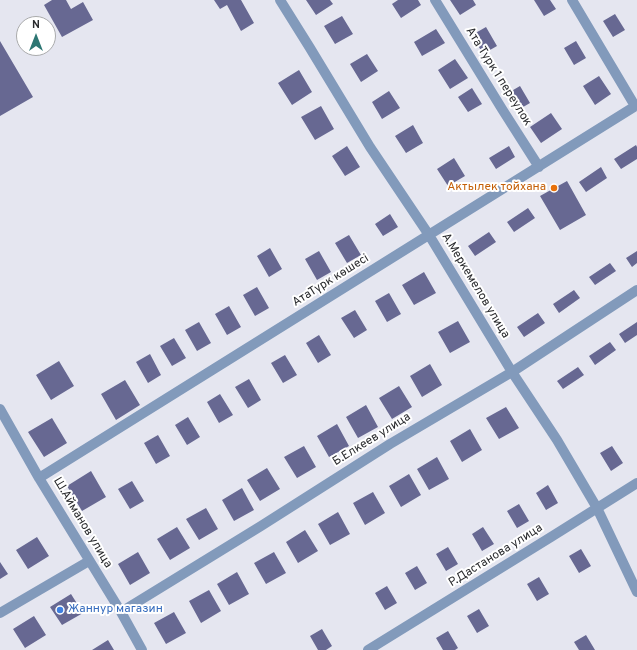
<!DOCTYPE html>
<html>
<head>
<meta charset="utf-8">
<style>
  body { margin:0 }
  #map { position:relative; width:637px; height:650px; overflow:hidden; background:#e5e6f0; font-family:Overpass,sans-serif }
  canvas { display:block }
  .north { position:absolute; left:16px; top:16px; width:40px; height:40px; box-sizing:border-box; background:#fff; border:1px solid #a9aaab; border-radius:50%; rotate:0deg; font-size:11px; font-weight:700; line-height:16px; text-align:center; color:#292a2d }
  .north::after { content:''; display:block; margin:auto; width:14px; height:18px; background:#2d7673; clip-path:polygon(50% 0,100% 100%,50% 72%,0 100%) }
</style>
</head>
<body>
<div id="map">
<canvas width="637" height="650"></canvas>
<div class="north">N</div>
</div>
<script>
const g = document.querySelector('canvas').getContext('2d');
g.lineJoin = 'round';
function fillPath(path, color) { g.fillStyle = color; g.fill(path, 'evenodd'); }
const shape = rows => new Path2D(rows.map(r => 'M' + r).join(''));
function strokePath(path, color, width, dash) { g.strokeStyle = color; g.lineWidth = width; g.lineCap = dash ? 'butt' : 'round'; g.setLineDash(dash || []); g.stroke(path); }
function write(font, color, halo, rows, align = 'center') {
  g.font = font + ' Overpass,sans-serif'; g.lineWidth = 4; g.setLineDash([]); g.textBaseline = 'middle'; g.strokeStyle = halo; g.fillStyle = color; for (const [text, x, y, turn = 0] of rows) {
    g.save(); g.translate(x, y); g.rotate((+turn || 0) * Math.PI / 180); g.textAlign = isNaN(turn) ? turn : align; if (halo) g.strokeText(text, 0, 0); g.fillText(text, 0, 0); g.restore();
  }
}
fillPath(shape([
  [52,0,66,0,71,9,83,2,93,20,62,37,44,5],
  [214,0,241,0,254,23,241,31,227,5,220,9],
  [306,0,330,0,333,4,316,15],
  [398,0,418,0,421,5,401,18,392,4],
  [450,0,473,0,476,5,460,15],
  [534,0,550,0,556,9,544,16],
  [615,14,625,30,613,37,603,21],
  [342,16,353,34,335,44,324,26],
  [486,27,497,46,483,54,472,35],
  [436,29,445,43,422,56,414,42],
  [0,41,33,97,0,116],
  [576,41,586,58,574,65,564,48],
  [367,54,378,71,361,82,350,64],
  [455,59,468,78,450,89,438,70],
  [299,70,312,92,292,105,278,83],
  [599,76,611,94,595,105,583,86],
  [520,86,530,103,518,110,508,93],
  [472,88,482,104,468,112,458,97],
  [389,91,400,108,382,119,372,102],
  [321,106,334,129,315,140,301,117],
  [551,113,562,129,541,143,530,127],
  [413,125,423,143,406,153,395,136],
  [636,145,637,147,637,159,621,169,614,159],
  [347,146,360,167,345,176,332,156],
  [509,146,515,157,496,169,489,158],
  [454,158,465,176,448,186,437,169],
  [601,167,607,178,586,192,579,182],
  [567,181,586,215,560,230,540,196],
  [528,208,535,218,514,232,507,222],
  [390,214,398,227,383,236,375,224],
  [489,232,496,242,475,256,468,246],
  [349,235,361,255,347,263,335,243],
  [270,248,282,269,269,277,257,256],
  [319,251,331,272,317,280,305,259],
  [637,251,637,263,632,267,626,258],
  [610,263,616,271,595,285,589,277],
  [424,272,436,293,414,305,402,285],
  [257,287,269,308,255,316,243,295],
  [574,290,580,298,559,313,553,304],
  [389,293,401,314,387,322,375,301],
  [229,306,241,327,227,335,215,314],
  [355,310,367,330,354,338,341,318],
  [538,313,545,323,524,337,517,327],
  [458,321,470,342,450,353,438,332],
  [199,322,211,343,197,351,185,330],
  [637,322,637,335,625,343,619,334],
  [319,335,331,355,318,363,306,343],
  [174,338,186,358,172,366,160,346],
  [610,342,616,350,595,365,589,356],
  [150,354,161,375,148,383,136,362],
  [285,355,297,375,283,383,271,363],
  [59,361,74,386,51,400,36,375],
  [430,364,442,385,422,397,410,376],
  [578,367,584,375,563,389,557,381],
  [249,379,261,400,248,408,235,387],
  [125,380,140,405,116,420,101,394],
  [399,386,412,407,392,419,379,398],
  [220,394,233,415,219,423,207,402],
  [366,405,378,427,358,438,346,417],
  [506,407,519,428,499,439,486,418],
  [188,417,200,437,187,445,175,425],
  [52,418,67,443,44,457,28,432],
  [337,424,349,446,329,457,317,436],
  [470,429,482,450,462,462,450,441],
  [158,435,170,456,156,464,144,443],
  [304,446,316,467,297,478,284,457],
  [612,446,623,463,611,471,600,453],
  [437,457,449,479,429,490,417,469],
  [267,468,280,489,260,501,247,480],
  [91,471,106,497,82,511,67,486],
  [409,474,421,495,401,507,389,486],
  [132,481,144,501,130,509,118,489],
  [548,485,558,503,546,510,536,493],
  [242,488,254,510,234,521,222,500],
  [373,492,385,513,365,525,353,503],
  [519,504,529,521,517,528,507,511],
  [206,508,218,529,199,540,186,519],
  [338,512,350,534,330,545,318,524],
  [177,527,190,548,170,560,157,539],
  [483,527,494,544,482,551,472,534],
  [305,530,318,551,298,563,286,542],
  [37,537,49,556,28,569,16,550],
  [448,547,458,564,446,571,436,554],
  [581,549,591,566,579,573,569,556],
  [138,552,150,573,130,585,118,564],
  [274,552,286,573,266,584,254,563],
  [0,562,8,574,0,579],
  [417,566,427,583,415,590,405,573],
  [237,572,249,594,229,605,217,584],
  [539,577,549,594,537,601,527,584],
  [387,586,397,603,385,610,375,593],
  [209,590,221,611,201,623,189,601],
  [71,594,83,613,62,625,50,607],
  [479,609,489,626,477,633,467,616],
  [174,612,186,633,166,644,154,623],
  [34,616,46,635,25,648,13,629],
  [322,629,332,646,326,650,318,650,310,636],
  [448,631,458,648,455,650,443,650,436,638],
  [586,635,595,650,579,650,574,642],
  [108,640,114,650,92,650]
]), '#676892');
strokePath(shape([
  [280,0,310,48,370,147,429,235,512,372,557,440,597,508,637,592],
  [435,0,502,109,539,167],
  [572,0,635,106],
  [0,409,39,478,121,612,142,650],
  [39,478,637,105],
  [121,612,261,526,390,444,512,372,637,290],
  [0,613,89,561],
  [368,650,551,537,637,483]
]), '#829abb', 10);
for (const [x, y, r, color] of [
  [554,188,4,"#e8710a"],
  [60,610,4,"#3f7fe0"]
]) { const dot = new Path2D(); dot.arc(x, y, r, 0, 2 * Math.PI); g.fillStyle = color; g.fill(dot); strokePath(dot, '#fff', 1.5); }
write('12px', '#292a2d', '#fff', [
  ["Ата Турк 1 переулок",498,77,58],
  ["АтаТүрк көшесі",331,281,-32],
  ["А.Меркемелов улица",475,286,59],
  ["Б.Елкеев улица",372,440,-32],
  ["Ш.Айманов улица",82,523,59],
  ["Р.Дастанова улица",496,556,-32]
]);
write('12px', '#c56008', '#fff', [
  ["Актылек тойхана",546,188]
], 'right');
write('12px', '#366cbe', '#fff', [
  ["Жаннур магазин",68,610]
], 'left');
</script>
</body>
</html>
